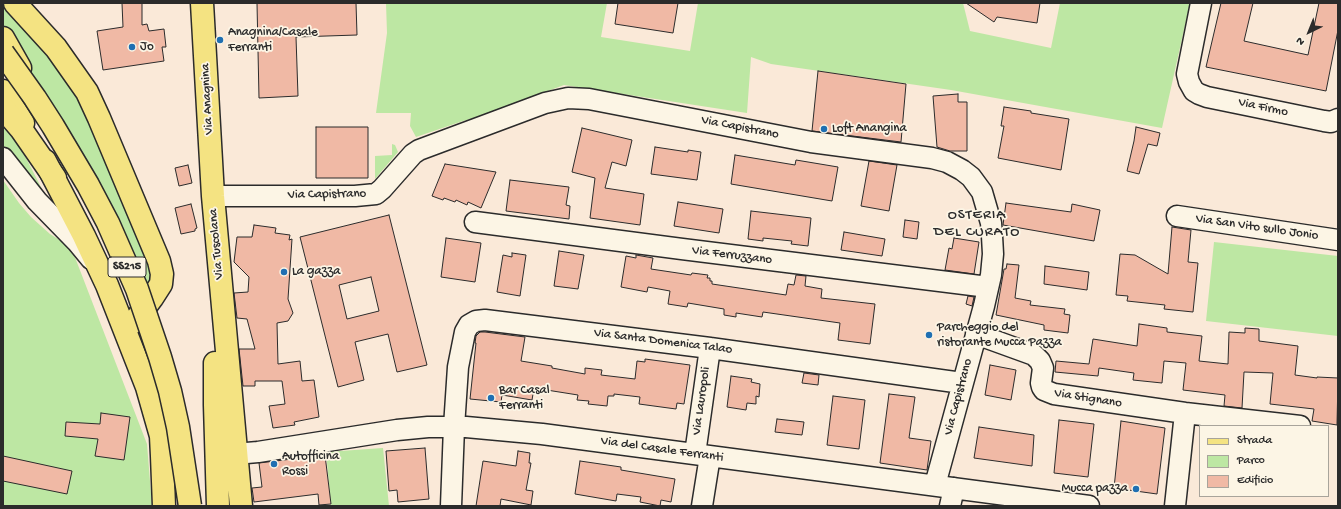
<!DOCTYPE html>
<html>
<head>
<meta charset="utf-8">
<style>
  body { margin:0 }
  #map { position:relative; width:1341px; height:509px; overflow:hidden; background:#fae9d8; font-family:"Gochi Hand",sans-serif }
  canvas { display:block }
  .frame { position:absolute; inset:0; border:4px solid #2b2b2b; pointer-events:none }
  .legend { position:absolute; left:1199px; top:425px; width:130px; height:72px; box-sizing:border-box; background:#fcf5e5; border:1px solid #a8a49b; margin:0; padding:5px 7px; list-style:none; font-size:12px; color:#2b2b2b }
  .legend li { display:flex; align-items:center; gap:8px; height:20px }
  .legend b { width:20px; border:1px solid #a8a49b }
  .north { position:absolute; left:1289px; top:12px; width:40px; height:40px; -webkit-text-stroke:3px #fcf5e5; paint-order:stroke; rotate:223deg; font-size:11px; font-weight:700; line-height:16px; text-align:center; color:#2b2b2b }
  .north::after { content:''; display:block; margin:auto; width:14px; height:18px; background:#2b2b2b; clip-path:polygon(50% 0,100% 100%,50% 72%,0 100%) }
</style>
</head>
<body>
<div id="map">
<canvas width="1341" height="509"></canvas>
<div class="frame"></div>
<ul class="legend">
<li><b style="height:5px;background:#f4e382"></b>Strada</li>
<li><b style="height:11px;background:#bde7a3"></b>Parco</li>
<li><b style="height:11px;background:#f0b9a5"></b>Edificio</li>
</ul>
<div class="north">N</div>
</div>
<script>
const g = document.querySelector('canvas').getContext('2d');
g.lineJoin = 'round';
function fillPath(path, color) { g.fillStyle = color; g.fill(path, 'evenodd'); }
const shape = rows => new Path2D(rows.map(r => 'M' + r).join(''));
function strokePath(path, color, width, dash) { g.strokeStyle = color; g.lineWidth = width; g.lineCap = dash ? 'butt' : 'round'; g.setLineDash(dash || []); g.stroke(path); }
function write(font, color, halo, rows, align = 'center') {
  g.font = font + ' "Gochi Hand",sans-serif'; g.lineWidth = 3.5; g.setLineDash([]); g.textBaseline = 'middle'; g.strokeStyle = halo; g.fillStyle = color; for (const [text, x, y, turn = 0] of rows) {
    g.save(); g.translate(x, y); g.rotate((+turn || 0) * Math.PI / 180); g.textAlign = isNaN(turn) ? turn : align; if (halo) g.strokeText(text, 0, 0); g.fillText(text, 0, 0); g.restore();
  }
}
fillPath(shape([
  [386,3,607,3,601,37,690,51,698,3,963,3,970,31,1051,48,1060,3,1190,3,1162,128,951,90,771,64,751,57,747,113,564,85,481,116,463,121,416,137,410,126,411,113,376,113,387,33],
  [3,6,63,72,81,97,153,275,148,288,129,243,114,212,94,175,3,26],
  [3,125,14,138,26,158,42,189,41,191,3,152],
  [392,144,395,145,398,152,375,179,375,156,392,155],
  [3,180,19,203,31,217,50,234,71,247,147,444,152,506,3,506],
  [1214,242,1338,256,1338,336,1206,321],
  [383,448,389,506,331,506,326,452]
]), '#bde7a3');
const building = shape([
  [122,3,142,3,142,25,147,24,149,31,164,29,166,47,162,47,164,61,103,70,97,31,123,27,122,3],
  [257,3,356,3,357,35,296,37,298,96,259,98,257,3],
  [618,3,678,3,673,33,615,24,618,3],
  [966,3,1040,3,1037,23,997,17,994,22,966,3],
  [1221,3,1253,3,1244,41,1308,55,1319,3,1338,3,1338,30,1326,91,1206,67,1221,3],
  [818,71,906,84,901,142,812,131,818,71],
  [958,94,958,102,967,102,967,151,950,151,937,147,933,96,958,94],
  [1004,107,1031,111,1031,113,1069,119,1061,170,998,158,1004,126,1001,126,1004,107],
  [316,127,368,127,368,178,316,178,316,127],
  [1136,127,1160,133,1157,146,1148,144,1139,174,1127,171,1134,141,1136,127],
  [582,128,632,140,626,166,612,162,605,188,644,194,640,225,590,218,595,178,572,172,582,128],
  [655,147,688,152,688,150,701,152,697,180,651,174,655,147],
  [735,155,795,165,796,160,838,167,832,201,731,184,735,155],
  [869,161,897,165,889,211,861,206,869,161],
  [445,164,496,172,481,208,468,202,467,205,456,200,455,202,444,198,443,200,432,196,445,164],
  [188,165,192,183,179,186,175,168,188,165],
  [510,180,569,187,566,205,570,206,569,219,506,211,510,180],
  [678,202,723,209,719,233,674,226,678,202],
  [1006,203,1071,212,1072,204,1100,210,1094,241,1003,225,1006,203],
  [191,204,197,228,195,229,195,231,181,234,175,208,191,204],
  [751,211,811,218,808,246,791,244,792,241,763,238,763,241,748,239,751,211],
  [389,215,427,365,397,372,388,334,355,342,364,380,338,387,300,237,389,215],
  [371,277,379,311,347,319,339,285,371,277],
  [905,220,919,222,917,239,903,237,905,220],
  [254,225,276,228,275,233,290,235,289,240,292,239,288,299,293,313,288,321,277,323,278,364,300,361,302,381,314,380,319,417,294,422,295,425,273,428,269,406,285,404,282,381,255,381,255,386,243,386,239,349,255,349,247,319,237,318,234,293,248,292,249,277,234,262,237,237,252,237,254,225],
  [1172,227,1191,230,1188,262,1198,263,1193,312,1164,309,1165,305,1127,301,1128,296,1116,295,1120,254,1135,255,1168,274,1172,227],
  [844,232,885,239,882,256,841,250,844,232],
  [446,238,481,243,475,282,441,277,446,238],
  [954,238,979,242,974,274,945,270,949,248,952,249,954,238],
  [559,251,584,255,578,289,554,286,559,251],
  [512,253,526,255,520,296,497,292,503,255,512,257,512,253],
  [636,255,653,258,651,269,691,275,692,273,708,275,707,278,710,278,710,281,712,281,712,284,786,295,788,284,794,285,796,275,806,276,805,286,822,289,821,298,875,304,870,344,838,340,840,323,763,312,762,317,736,313,736,317,724,315,724,309,688,303,687,307,668,304,670,291,648,287,647,292,621,287,626,256,636,258,636,255],
  [1007,264,1019,265,1015,298,1031,301,1030,305,1065,309,1064,314,1070,315,1068,333,1044,330,1044,325,996,315,1004,269,1006,269,1007,264],
  [1045,266,1089,272,1087,290,1044,284,1045,266],
  [968,296,974,297,972,306,966,304,968,296],
  [1139,324,1167,328,1167,332,1202,336,1199,361,1228,364,1229,332,1245,333,1245,328,1259,329,1259,341,1298,346,1295,375,1317,378,1317,377,1338,378,1337,425,1312,421,1314,409,1270,404,1273,373,1244,372,1242,408,1224,406,1225,395,1183,390,1186,363,1164,361,1162,383,1133,380,1134,373,1099,368,1098,376,1055,372,1056,361,1089,364,1093,339,1137,346,1139,324],
  [480,332,485,332,525,337,521,361,552,366,552,368,585,374,585,368,602,370,601,375,635,379,637,361,645,362,645,359,690,365,684,404,677,403,676,409,639,404,640,397,614,394,614,396,608,396,607,406,588,404,589,401,577,400,578,395,534,388,532,400,502,395,501,402,470,399,476,343,475,343,476,336,480,332],
  [990,365,1016,370,1011,400,985,395,990,365],
  [804,373,819,375,818,385,802,383,804,373],
  [731,376,752,379,751,382,760,384,759,397,756,396,756,404,747,403,746,410,727,407,731,376],
  [889,394,915,397,909,438,931,441,927,470,880,463,889,394],
  [833,396,865,400,859,449,827,445,833,396],
  [101,413,130,417,124,460,95,456,98,439,65,436,66,422,100,424,101,413],
  [777,419,804,422,802,435,775,432,777,419],
  [1059,420,1094,424,1088,477,1054,473,1059,420],
  [1121,421,1165,428,1157,494,1114,488,1121,421],
  [979,427,1034,435,1032,466,974,458,979,427],
  [425,448,429,499,398,502,397,490,389,491,386,451,425,448],
  [518,451,530,453,529,463,531,463,526,490,533,491,531,505,501,499,500,506,476,506,483,461,516,466,518,451],
  [325,455,331,504,319,505,318,494,254,502,252,488,262,487,259,463,325,455],
  [3,456,72,471,67,494,3,481,3,456],
  [580,461,621,467,621,470,675,479,671,502,661,500,660,506,640,502,641,497,617,494,616,501,575,494,580,461]
]);
fillPath(building, '#f0b9a5');
strokePath(building, '#2b2b2b', 1);
const minor = shape([
  [1201,3,1187,74,1189,82,1194,91,1199,94,1207,97,1324,121,1331,122,1338,119],
  [3,158,37,201,77,242,91,259],
  [213,196,355,196,376,194,382,189,413,154,419,150,545,103,568,98,589,99,811,142,932,158,947,162,962,170,971,177,982,192,991,223,992,236,993,254,991,275,984,306,935,485],
  [1177,216,1338,240],
  [475,222,682,249,988,287],
  [976,334,1034,355,1040,361,1043,368,1041,383,1042,387,1044,390,1054,394,1185,413,1300,426],
  [235,454,258,452,397,430,428,427,466,427,542,434,1089,506],
  [695,454,710,348],
  [451,506,454,427,458,367,465,332,469,325,476,321,485,320,710,348,962,383],
  [702,506,710,456],
  [950,506,954,488],
  [1175,506,1185,413]
]);
const major = shape([
  [15,3,56,48,87,92,99,118,159,261,162,274,161,284,152,298,134,322],
  [202,3,213,196,241,506],
  [3,38,20,68],
  [3,91,23,123],
  [45,161,84,236,107,285,147,387,161,436,162,456,164,506],
  [215,363,215,405,218,506]
]);
const highway = shape([
  [3,108,21,129,55,178]
]);
strokePath(minor, '#2b2b2b', 23);
strokePath(major, '#2b2b2b', 25);
strokePath(highway, '#2b2b2b', 25);
strokePath(minor, '#fcf5e5', 20);
strokePath(major, '#f4e382', 22);
strokePath(highway, '#f4e382', 22);
const majorBridge = shape([
  [3,53,35,98,53,126,88,185,108,223,137,289,160,357,170,391,178,427,190,506]
]);
strokePath(majorBridge, '#2b2b2b', 25, []);
strokePath(majorBridge, '#f4e382', 22);
for (const [x, y, r, color] of [
  [220,40,4,"#1f6fb2"],
  [132,47,4,"#1f6fb2"],
  [824,129,4,"#1f6fb2"],
  [284,272,4,"#1f6fb2"],
  [929,335,4,"#1f6fb2"],
  [491,398,4,"#1f6fb2"],
  [274,464,4,"#1f6fb2"],
  [1136,489,4,"#1f6fb2"]
]) { const dot = new Path2D(); dot.arc(x, y, r, 0, 2 * Math.PI); g.fillStyle = color; g.fill(dot); strokePath(dot, '#fcf5e5', 1.5); }
for (const [x, y, w] of [
  [127,267,38]
]) { const box = new Path2D(); box.roundRect(x - w / 2, y - 10, w, 20, 3); g.fillStyle = '#fcf5e5'; g.fill(box); strokePath(box, '#2b2b2b', 1); }
write('bold 12px', '#2b2b2b', null, [
  ["SS215",127,267]
]);
write('13px', '#2b2b2b', '#fcf5e5', [
  ["Anagnina/Casale",228,33],
  ["Ferranti",228,48],
  ["Jo",140,47],
  ["Loft Anangina",832,129],
  ["La gazza",292,272],
  ["Parcheggio del",937,328],
  ["ristorante Mucca Pazza",937,343],
  ["Bar Casal",499,391],
  ["Ferranti",499,406],
  ["Autofficina",282,457],
  ["Rossi",282,472],
  ["Mucca pazza",1128,489,"right"]
], 'left');
write('13px', '#2b2b2b', '#fcf5e5', [
  ["Via Anagnina",208,99,-93],
  ["Via Firmo",1263,108,12],
  ["Via Capistrano",740,128,11],
  ["Via Capistrano",327,195,-1],
  ["Via San Vito sullo Jonio",1257,228,8],
  ["Via Tuscolana",217,244,-95],
  ["Via Ferruzzano",732,256,7],
  ["Via Santa Domenica Talao",663,342,7],
  ["Via Capistrano",959,397,-75],
  ["Via Stignano",1088,399,9],
  ["Via Lauropoli",702,401,-82],
  ["Via del Casale Ferranti",662,450,8]
]);
g.letterSpacing = '1px';
write('15px', '#2b2b2b', '#fcf5e5', [
  ["OSTERIA",977,216],
  ["DEL CURATO",977,233]
]);
g.letterSpacing = '0px';
</script>
</body>
</html>
